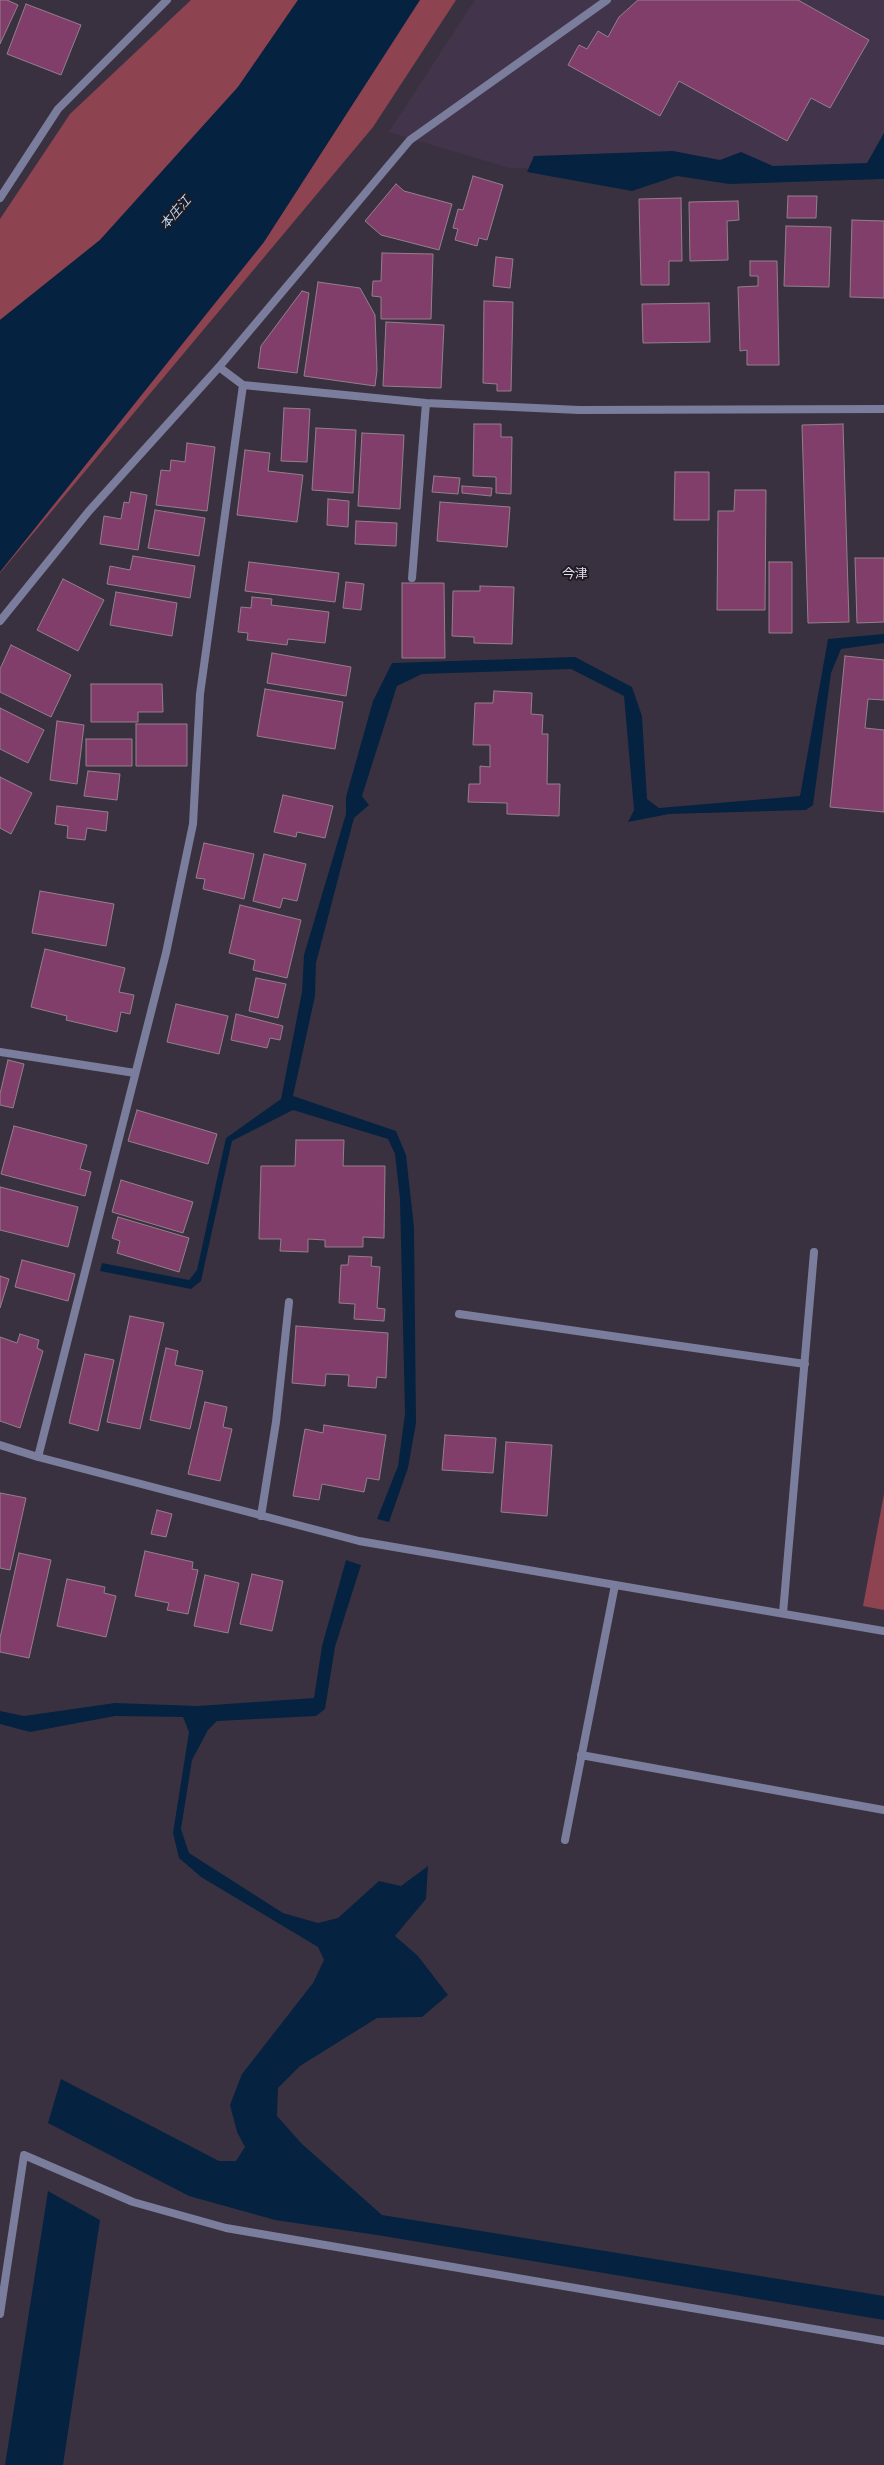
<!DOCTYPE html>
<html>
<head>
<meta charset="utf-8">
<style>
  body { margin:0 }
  canvas { display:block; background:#3a3140 }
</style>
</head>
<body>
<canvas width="884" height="2465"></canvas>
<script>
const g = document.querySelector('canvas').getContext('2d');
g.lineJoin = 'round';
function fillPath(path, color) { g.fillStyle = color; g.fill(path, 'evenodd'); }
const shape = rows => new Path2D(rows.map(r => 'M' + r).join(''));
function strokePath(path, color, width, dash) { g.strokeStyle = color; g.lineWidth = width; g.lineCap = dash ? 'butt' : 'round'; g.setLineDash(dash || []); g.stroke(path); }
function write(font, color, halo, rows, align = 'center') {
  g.font = font + ' "Archivo Narrow","Noto Sans JP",sans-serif'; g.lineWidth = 4; g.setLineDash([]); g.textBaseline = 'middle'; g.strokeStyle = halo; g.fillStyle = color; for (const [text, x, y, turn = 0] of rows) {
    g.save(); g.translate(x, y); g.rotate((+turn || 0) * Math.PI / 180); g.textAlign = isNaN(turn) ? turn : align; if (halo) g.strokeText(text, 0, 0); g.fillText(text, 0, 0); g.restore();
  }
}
fillPath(shape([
  [475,0,884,0,884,165,876,169,510,168,389,132]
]), '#42354b');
fillPath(shape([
  [191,0,298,0,238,87,100,240,0,320,0,219,70,114],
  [401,0,456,0,373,127,0,573,0,530],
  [884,1494,884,1610,863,1606]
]), '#8e4350');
fillPath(shape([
  [298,0,420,0,264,242,0,572,0,320,100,240,238,87],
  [884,133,884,179,729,184,677,176,632,191,527,172,534,156,673,151,720,160,741,152,773,166,867,163],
  [884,634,884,643,841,649,831,673,813,805,806,810,669,814,628,822,634,810,624,696,571,669,422,674,397,686,362,796,369,805,354,818,316,963,315,996,293,1096,396,1131,406,1155,414,1227,416,1423,408,1468,389,1522,377,1519,398,1466,405,1414,400,1199,395,1154,388,1139,293,1110,232,1141,201,1281,191,1289,100,1271,102,1263,189,1280,197,1270,226,1138,281,1099,302,992,304,955,346,814,346,797,373,701,392,663,575,657,632,687,642,716,647,799,659,808,800,796,828,639],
  [346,1560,361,1565,335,1647,325,1709,316,1716,217,1721,208,1730,192,1760,181,1829,189,1853,283,1913,318,1923,338,1918,379,1881,401,1886,428,1866,426,1899,395,1936,418,1956,448,1995,422,2017,377,2018,300,2066,278,2088,277,2116,302,2144,382,2215,884,2296,884,2320,377,2235,275,2220,189,2196,48,2123,61,2079,219,2161,236,2161,245,2147,237,2132,230,2105,242,2074,313,1983,324,1960,318,1947,201,1877,179,1858,173,1833,189,1732,183,1717,115,1716,30,1732,0,1724,0,1711,24,1716,115,1703,198,1706,314,1698,322,1646],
  [48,2191,100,2220,63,2465,5,2465]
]), '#062241');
const building = shape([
  [0,0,7,0,18,5,0,44,0,0],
  [638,0,798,0,869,40,830,108,811,98,787,141,679,81,660,116,568,65,579,45,587,49,598,31,608,37,619,17,638,0],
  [26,4,81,25,61,75,7,54,26,4],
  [473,176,503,185,487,240,479,238,477,246,455,240,458,229,453,228,458,209,463,210,473,176],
  [396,184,404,191,452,204,439,250,381,235,365,221,396,184],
  [788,196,817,196,816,218,787,218,788,196],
  [681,198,682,261,669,261,669,285,641,285,639,199,681,198],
  [738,201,739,220,727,221,728,260,690,261,689,202,738,201],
  [852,220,884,221,884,298,850,297,852,220],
  [786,226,831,227,829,287,784,286,786,226],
  [382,253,433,254,431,319,381,319,381,297,372,296,373,281,381,281,382,253],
  [496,257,513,259,510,288,493,286,496,257],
  [750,261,777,261,779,365,747,365,747,350,740,351,738,287,758,286,758,276,750,276,750,261],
  [318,282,360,288,375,315,377,370,375,386,304,376,318,282],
  [302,291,309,293,297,373,258,368,261,346,302,291],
  [484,301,513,302,511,391,497,391,497,384,483,383,484,301],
  [709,303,710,342,643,343,642,304,709,303],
  [386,322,444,325,441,388,383,386,386,322],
  [284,408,310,409,307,462,281,461,284,408],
  [474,424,501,424,501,437,512,437,511,494,496,493,496,477,473,476,474,424],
  [843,424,849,622,808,623,802,425,843,424],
  [316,428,356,430,353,493,312,490,316,428],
  [362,433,404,435,400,509,358,506,362,433],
  [187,443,215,447,207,511,156,505,161,470,170,471,171,460,185,462,187,443],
  [245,450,270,453,268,471,303,475,297,522,237,515,245,450],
  [675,472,709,472,709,520,674,520,675,472],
  [434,476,460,478,458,494,432,492,434,476],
  [462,486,492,488,491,496,462,493,462,486],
  [735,490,766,490,765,610,717,610,718,511,734,511,735,490],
  [131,492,147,495,138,550,100,544,104,516,121,519,124,502,129,503,131,492],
  [328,499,349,501,348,527,327,525,328,499],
  [440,502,510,507,507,547,437,541,440,502],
  [155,510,205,518,199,556,148,548,155,510],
  [356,521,397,523,396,546,355,544,356,521],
  [133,556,195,566,190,598,107,584,110,566,130,570,133,556],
  [855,558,884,558,884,622,857,623,855,558],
  [249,562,339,573,335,602,245,591,249,562],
  [769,562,792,562,792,633,769,633,769,562],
  [63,579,104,600,78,651,37,630,63,579],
  [346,582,364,584,361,610,343,608,346,582],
  [402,583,444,583,445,658,402,658,402,583],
  [480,586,514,587,512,644,474,643,474,637,452,636,453,591,480,591,480,586],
  [116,592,177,603,172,636,110,625,116,592],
  [252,597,272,599,271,605,329,612,325,643,288,639,287,645,247,640,248,633,238,632,241,607,251,608,252,597],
  [11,645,71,675,51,717,0,692,0,669,11,645],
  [272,653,351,667,346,696,267,683,272,653],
  [845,656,884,660,884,700,868,699,865,728,884,730,884,812,830,807,845,656],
  [91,684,162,684,163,712,138,712,138,722,91,722,91,684],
  [265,689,343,702,335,749,257,736,265,689],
  [494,691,532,693,531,714,543,715,542,734,548,734,547,784,560,784,559,816,507,814,507,803,468,802,469,784,480,784,480,766,490,767,490,745,473,745,475,703,493,703,494,691],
  [0,708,44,730,28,763,0,749,0,708],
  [57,721,84,725,77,784,50,780,57,721],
  [136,724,187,724,187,766,136,766,136,724],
  [86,739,132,739,132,766,86,766,86,739],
  [88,771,120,774,117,800,84,796,88,771],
  [0,777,32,793,11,834,0,828,0,777],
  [283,795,333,806,325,838,297,832,296,837,274,832,283,795],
  [57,806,108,812,106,831,87,828,85,840,67,838,68,826,55,824,57,806],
  [204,843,254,854,244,899,203,889,205,879,196,878,204,843],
  [264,854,306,864,297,901,283,898,280,908,253,901,264,854],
  [40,891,114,904,106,946,32,933,40,891],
  [240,905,301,920,287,978,253,970,255,960,229,953,240,905],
  [45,949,125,968,119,992,134,995,130,1014,121,1012,117,1032,66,1020,67,1016,31,1007,45,949],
  [256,978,286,984,278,1018,249,1011,256,978],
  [176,1004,228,1016,219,1054,167,1042,176,1004],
  [236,1014,283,1026,280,1040,270,1038,267,1048,231,1040,236,1014],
  [8,1060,24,1064,13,1108,0,1105,0,1094,8,1060],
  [137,1110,217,1134,208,1164,128,1141,137,1110],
  [14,1126,87,1145,80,1169,91,1172,85,1196,1,1174,14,1126],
  [296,1140,344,1140,343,1166,385,1166,384,1238,363,1237,363,1247,325,1247,325,1240,308,1239,308,1252,280,1251,281,1239,259,1239,261,1166,295,1166,296,1140],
  [121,1180,193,1202,183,1233,112,1212,121,1180],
  [0,1187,78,1207,68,1247,0,1230,0,1187],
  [118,1217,189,1238,179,1272,117,1253,120,1241,112,1238,118,1217],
  [349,1256,372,1257,371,1266,380,1267,377,1308,385,1309,384,1321,354,1319,355,1304,339,1303,341,1265,348,1265,349,1256],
  [22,1260,75,1274,68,1301,15,1287,22,1260],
  [0,1276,9,1279,0,1308,0,1276],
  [130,1316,164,1323,140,1429,107,1422,130,1316],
  [296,1326,388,1333,386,1378,377,1377,376,1388,348,1386,349,1375,326,1374,325,1386,292,1383,296,1326],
  [20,1334,39,1340,37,1348,43,1351,20,1428,0,1421,0,1337,17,1343,20,1334],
  [166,1348,178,1351,175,1365,203,1371,190,1429,150,1420,166,1348],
  [85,1354,114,1360,98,1431,69,1423,85,1354],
  [205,1402,227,1407,223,1427,232,1429,220,1481,188,1474,205,1402],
  [324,1425,386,1435,379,1480,367,1478,364,1492,322,1484,319,1500,293,1496,305,1429,323,1433,324,1425],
  [445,1435,496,1438,493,1473,442,1470,445,1435],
  [506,1442,552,1445,547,1516,501,1512,506,1442],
  [0,1493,26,1498,10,1570,0,1568,0,1493],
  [157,1510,172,1514,166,1537,151,1534,157,1510],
  [145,1551,193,1562,192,1569,198,1570,188,1614,167,1610,169,1603,135,1596,145,1551],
  [19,1553,51,1560,29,1658,0,1652,0,1638,19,1553],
  [252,1574,283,1581,272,1631,240,1624,252,1574],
  [205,1575,239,1583,228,1633,194,1626,205,1575],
  [67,1579,105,1587,104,1593,116,1596,106,1637,57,1626,67,1579]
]);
fillPath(building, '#823e6b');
strokePath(building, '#937f8b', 1);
strokePath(shape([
  [0,198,58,109,167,0],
  [219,367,243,385,426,403,579,410,884,409],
  [412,578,426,403],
  [0,621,89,511,219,367,410,140,607,0],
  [0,1052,135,1073],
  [459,1314,805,1364],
  [0,1445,38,1457,359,1541,884,1631],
  [38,1457,166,953,193,824,200,694,243,385],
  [261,1516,276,1422,289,1302],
  [783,1613,814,1252],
  [581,1755,884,1810],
  [565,1840,615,1585],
  [0,2314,24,2155,133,2202,226,2228,884,2341]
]), '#7b7d9d', 8);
write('italic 13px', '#b8d4f6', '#1f1b22', [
  ["本庄江",176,213,-49]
]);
write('13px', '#e5d9ed', '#1f1b22', [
  ["今津",575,575]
]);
</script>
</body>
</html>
